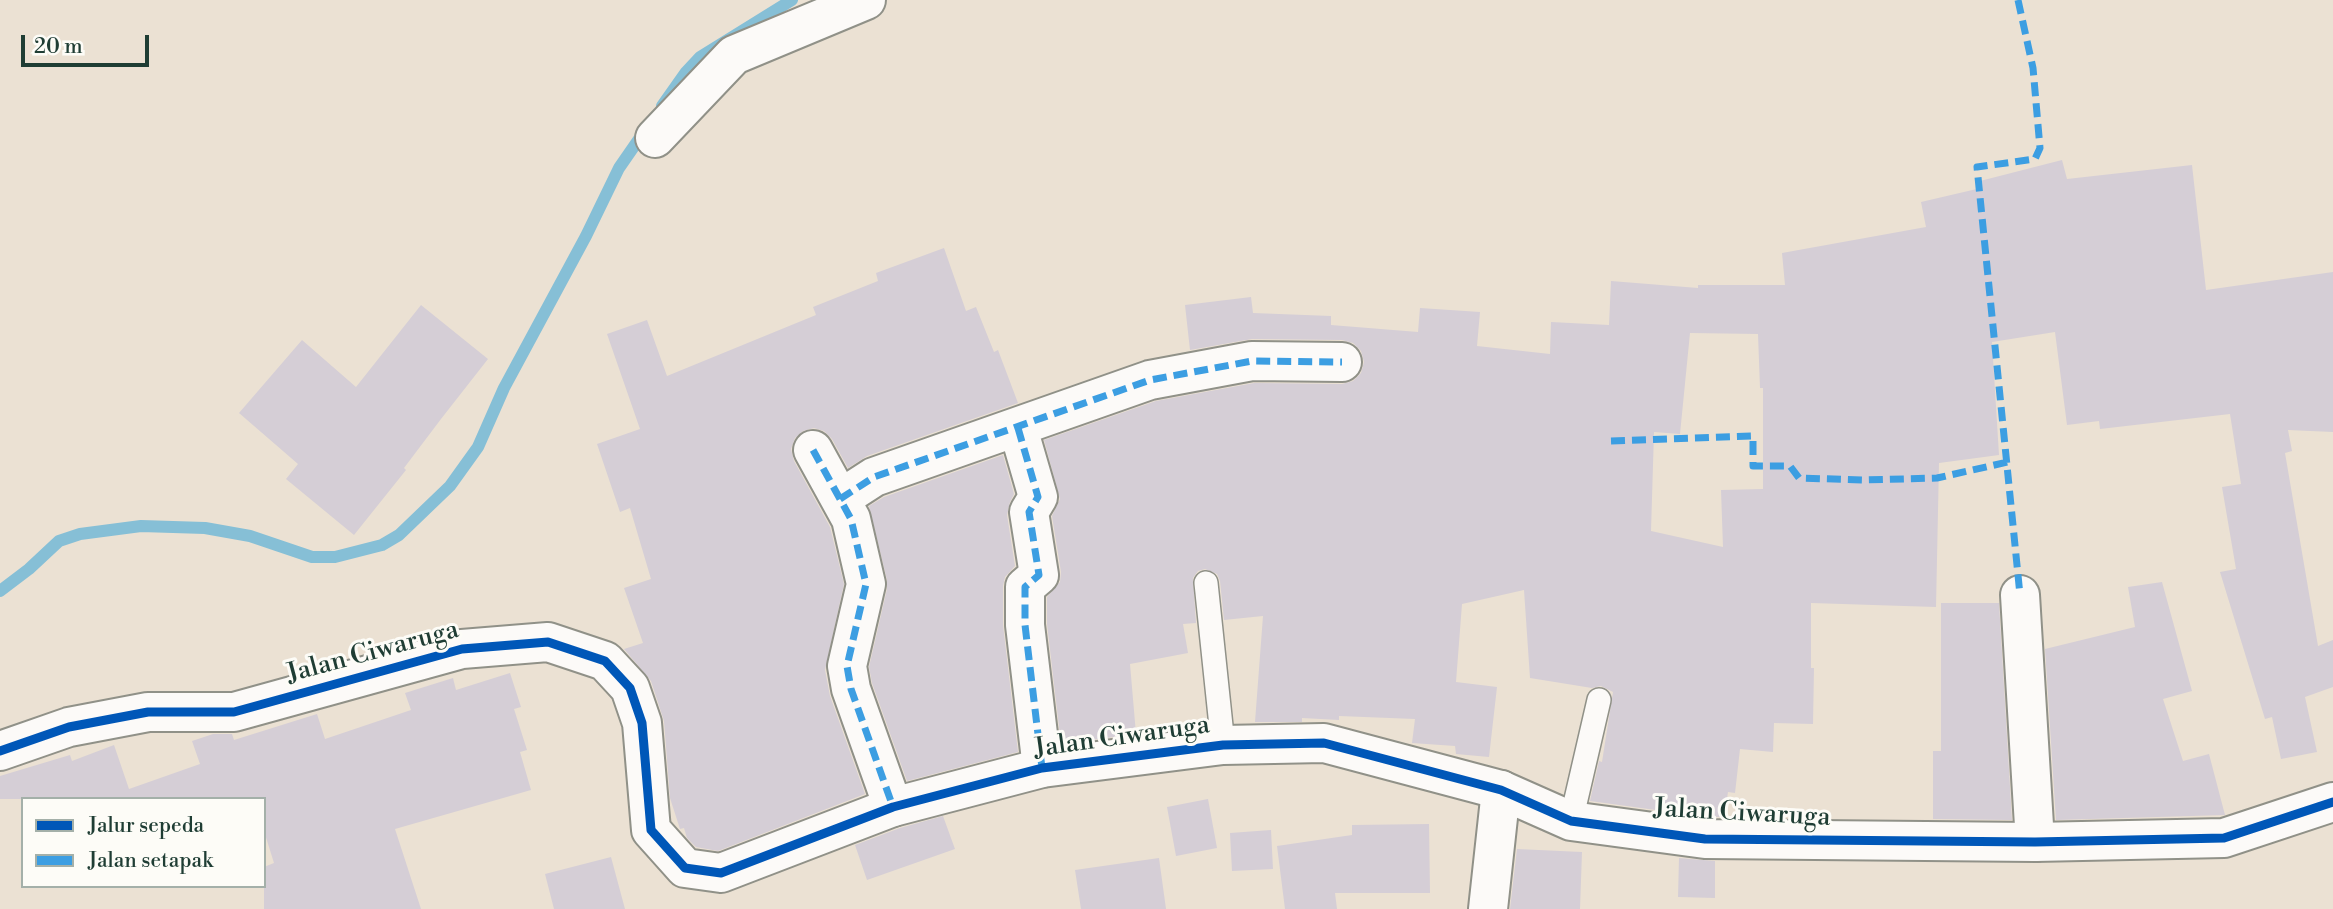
<!DOCTYPE html>
<html>
<head>
<meta charset="utf-8">
<style>
  body { margin:0 }
  #map { position:relative; width:2333px; height:909px; overflow:hidden; background:#ebe1d3; font-family:"Libre Bodoni",serif }
  canvas { display:block }
  .legend { position:absolute; left:21px; top:797px; width:245px; height:91px; box-sizing:border-box; background:#fdfcf7; border:2px solid #a4b0a9; margin:0; padding:9px 12px; list-style:none; font-size:21px; color:#1f3d34 }
  .legend li { display:flex; align-items:center; gap:14px; height:35px }
  .legend b { width:35px; border:2px solid #a4b0a9 }
  .scale { position:absolute; left:21px; top:35px; width:128px; height:32px; box-sizing:border-box; border:4px solid #1f3d34; border-top:0; padding-left:9px; font-size:21px; line-height:24px; white-space:nowrap; color:#1f3d34; -webkit-text-stroke:5px #fdfcf7; paint-order:stroke }
</style>
</head>
<body>
<div id="map">
<canvas width="2333" height="909"></canvas>
<ul class="legend">
<li><b style="height:9px;background:#0057b8"></b>Jalur sepeda</li>
<li><b style="height:9px;background:#3c9ee2"></b>Jalan setapak</li>
</ul>
<div class="scale">20 m</div>
</div>
<script>
const g = document.querySelector('canvas').getContext('2d');
g.lineJoin = 'round';
const shape = rows => new Path2D(rows.map(r => 'M' + r).join(''));
function strokePath(path, color, width, dash) { g.strokeStyle = color; g.lineWidth = width; g.lineCap = dash ? 'butt' : 'round'; g.setLineDash(dash || []); g.stroke(path); }
function fillPath(path, color) { g.fillStyle = color; g.fill(path, 'evenodd'); }
function write(font, color, halo, rows, align = 'center') {
  g.font = font + ' "Libre Bodoni",serif'; g.lineWidth = 6; g.setLineDash([]); g.textBaseline = 'middle'; g.strokeStyle = halo; g.fillStyle = color; for (const [text, x, y, turn = 0] of rows) {
    g.save(); g.translate(x, y); g.rotate((+turn || 0) * Math.PI / 180); g.textAlign = isNaN(turn) ? turn : align; if (halo) g.strokeText(text, 0, 0); g.fillText(text, 0, 0); g.restore();
  }
}
strokePath(shape([
  [662,106,686,72,700,57,792,0],
  [0,591,29,569,59,541,80,534,141,526,205,528,250,536,312,557,335,557,382,545,399,535,450,486,478,447,504,388,586,236,619,168,646,129]
]), '#86bfd6', 12);
fillPath(shape([
  [2062,160,2067,179,2192,165,2206,290,2333,272,2333,432,2288,430,2292,451,2285,453,2318,646,2333,640,2333,687,2305,697,2317,752,2281,759,2272,717,2265,719,2220,572,2236,569,2222,487,2241,484,2230,414,2100,429,2099,421,2067,425,2055,332,1992,342,1999,455,1939,463,1936,607,1811,603,1811,668,1814,668,1813,724,1774,723,1773,752,1740,749,1735,793,1728,792,1724,817,1707,817,1590,801,1599,761,1602,762,1613,692,1601,686,1592,688,1530,678,1524,590,1462,604,1456,682,1497,687,1489,757,1456,754,1455,746,1412,743,1415,719,1339,716,1339,720,1302,718,1302,722,1255,722,1263,616,1224,620,1220,581,1217,574,1205,569,1198,571,1193,578,1196,623,1183,624,1188,653,1130,664,1136,734,1061,744,1047,624,1047,597,1060,582,1061,572,1052,516,1060,499,1044,440,1156,401,1254,383,1342,384,1353,381,1361,373,1364,362,1361,351,1353,343,1342,340,1252,339,1190,350,1185,305,1251,297,1253,313,1331,316,1331,325,1418,332,1420,308,1480,312,1477,346,1550,354,1551,322,1609,325,1611,281,1698,288,1698,285,1785,285,1782,253,1926,227,1921,202,1981,188,1980,181],
  [1690,333,1758,334,1760,388,1763,388,1763,489,1721,490,1723,547,1651,531,1654,432,1680,434],
  [944,248,966,311,976,307,994,352,998,350,1018,403,867,456,848,468,832,439,824,431,814,428,803,431,795,438,791,449,794,461,830,527,844,584,825,670,830,696,865,794,718,851,696,847,687,838,684,828,680,829,670,798,664,721,651,681,624,649,643,643,624,588,651,579,630,508,620,512,597,444,640,429,607,334,647,320,667,376,816,315,813,307,878,281,876,273],
  [421,305,488,359,441,419,404,468,406,470,354,535,286,479,298,464,239,413,302,340,356,387],
  [1003,455,1014,494,1010,502,1007,515,1015,566,1005,577,1003,586,1003,625,1018,752,907,781,872,683,869,667,887,589,887,580,869,506,884,497],
  [2162,582,2192,691,2163,699,2183,761,2209,754,2225,815,2056,820,2045,649,2135,627,2128,587],
  [1941,603,1999,603,2012,820,1933,819,1933,751,1941,751],
  [510,673,521,707,514,709,527,750,520,752,531,790,395,829,421,909,264,909,264,867,274,863,264,831,264,799,0,799,0,776,70,755,72,761,114,745,129,789,200,764,192,741,213,734,232,734,234,740,317,714,325,739,411,710,405,693,453,678,456,690],
  [1208,799,1217,848,1176,856,1167,807],
  [943,816,955,849,867,880,855,845,900,828],
  [1429,824,1430,893,1335,893,1337,909,1285,909,1277,846,1352,835,1352,825],
  [1271,830,1273,869,1232,871,1230,833],
  [1517,849,1582,852,1580,909,1510,909],
  [611,857,625,909,554,909,545,874],
  [1159,858,1166,909,1081,909,1075,870],
  [1679,858,1715,861,1715,898,1678,897]
]), '#d5ced6');
const service = shape([
  [1206,583,1223,745],
  [1571,821,1599,700]
]);
const minor = shape([
  [655,138,734,55,866,0],
  [1018,428,1038,497,1029,512,1039,575,1025,587,1025,625,1042,768],
  [813,450,851,519,866,584,847,666,851,689,893,807],
  [840,499,874,477,1150,380,1252,361,1342,362],
  [2020,595,2035,842],
  [1488,909,1501,790]
]);
const tertiary = shape([
  [0,751,69,727,148,712,234,712,462,649,548,642,605,661,630,688,642,723,651,830,685,868,721,873,893,807,1042,768,1223,745,1324,743,1501,790,1571,821,1705,839,2035,842,2224,838,2333,802]
]);
strokePath(service, '#909188', 26);
strokePath(minor, '#909188', 42);
strokePath(tertiary, '#909188', 42);
strokePath(service, '#fcfaf8', 23);
strokePath(minor, '#fcfaf8', 38);
strokePath(tertiary, '#fcfaf8', 38);
strokePath(shape([
  [2018,0,2033,68,2040,148,2035,159,1977,167,2020,595],
  [1018,428,1038,497,1029,512,1039,575,1025,587,1025,625,1042,768],
  [1611,441,1753,436,1753,466,1790,466,1799,478,1864,480,1937,478,2008,462],
  [813,450,851,519,866,584,847,666,851,689,893,807],
  [840,499,874,477,1150,380,1252,361,1342,362]
]), '#3c9ee2', 7, [14, 7]);
strokePath(shape([
  [0,751,69,727,148,712,234,712,462,649,548,642,605,661,630,688,642,723,651,830,685,868,721,873,893,807,1042,768,1223,745,1324,743,1501,790,1571,821,1705,839,2035,842,2224,838,2333,802]
]), '#0057b8', 9);
write('26px', '#1f3d34', '#fdfcf7', [
  ["Jalan Ciwaruga",373,653,-15],
  ["Jalan Ciwaruga",1122,738,-8],
  ["Jalan Ciwaruga",1742,814,3]
]);
</script>
</body>
</html>
